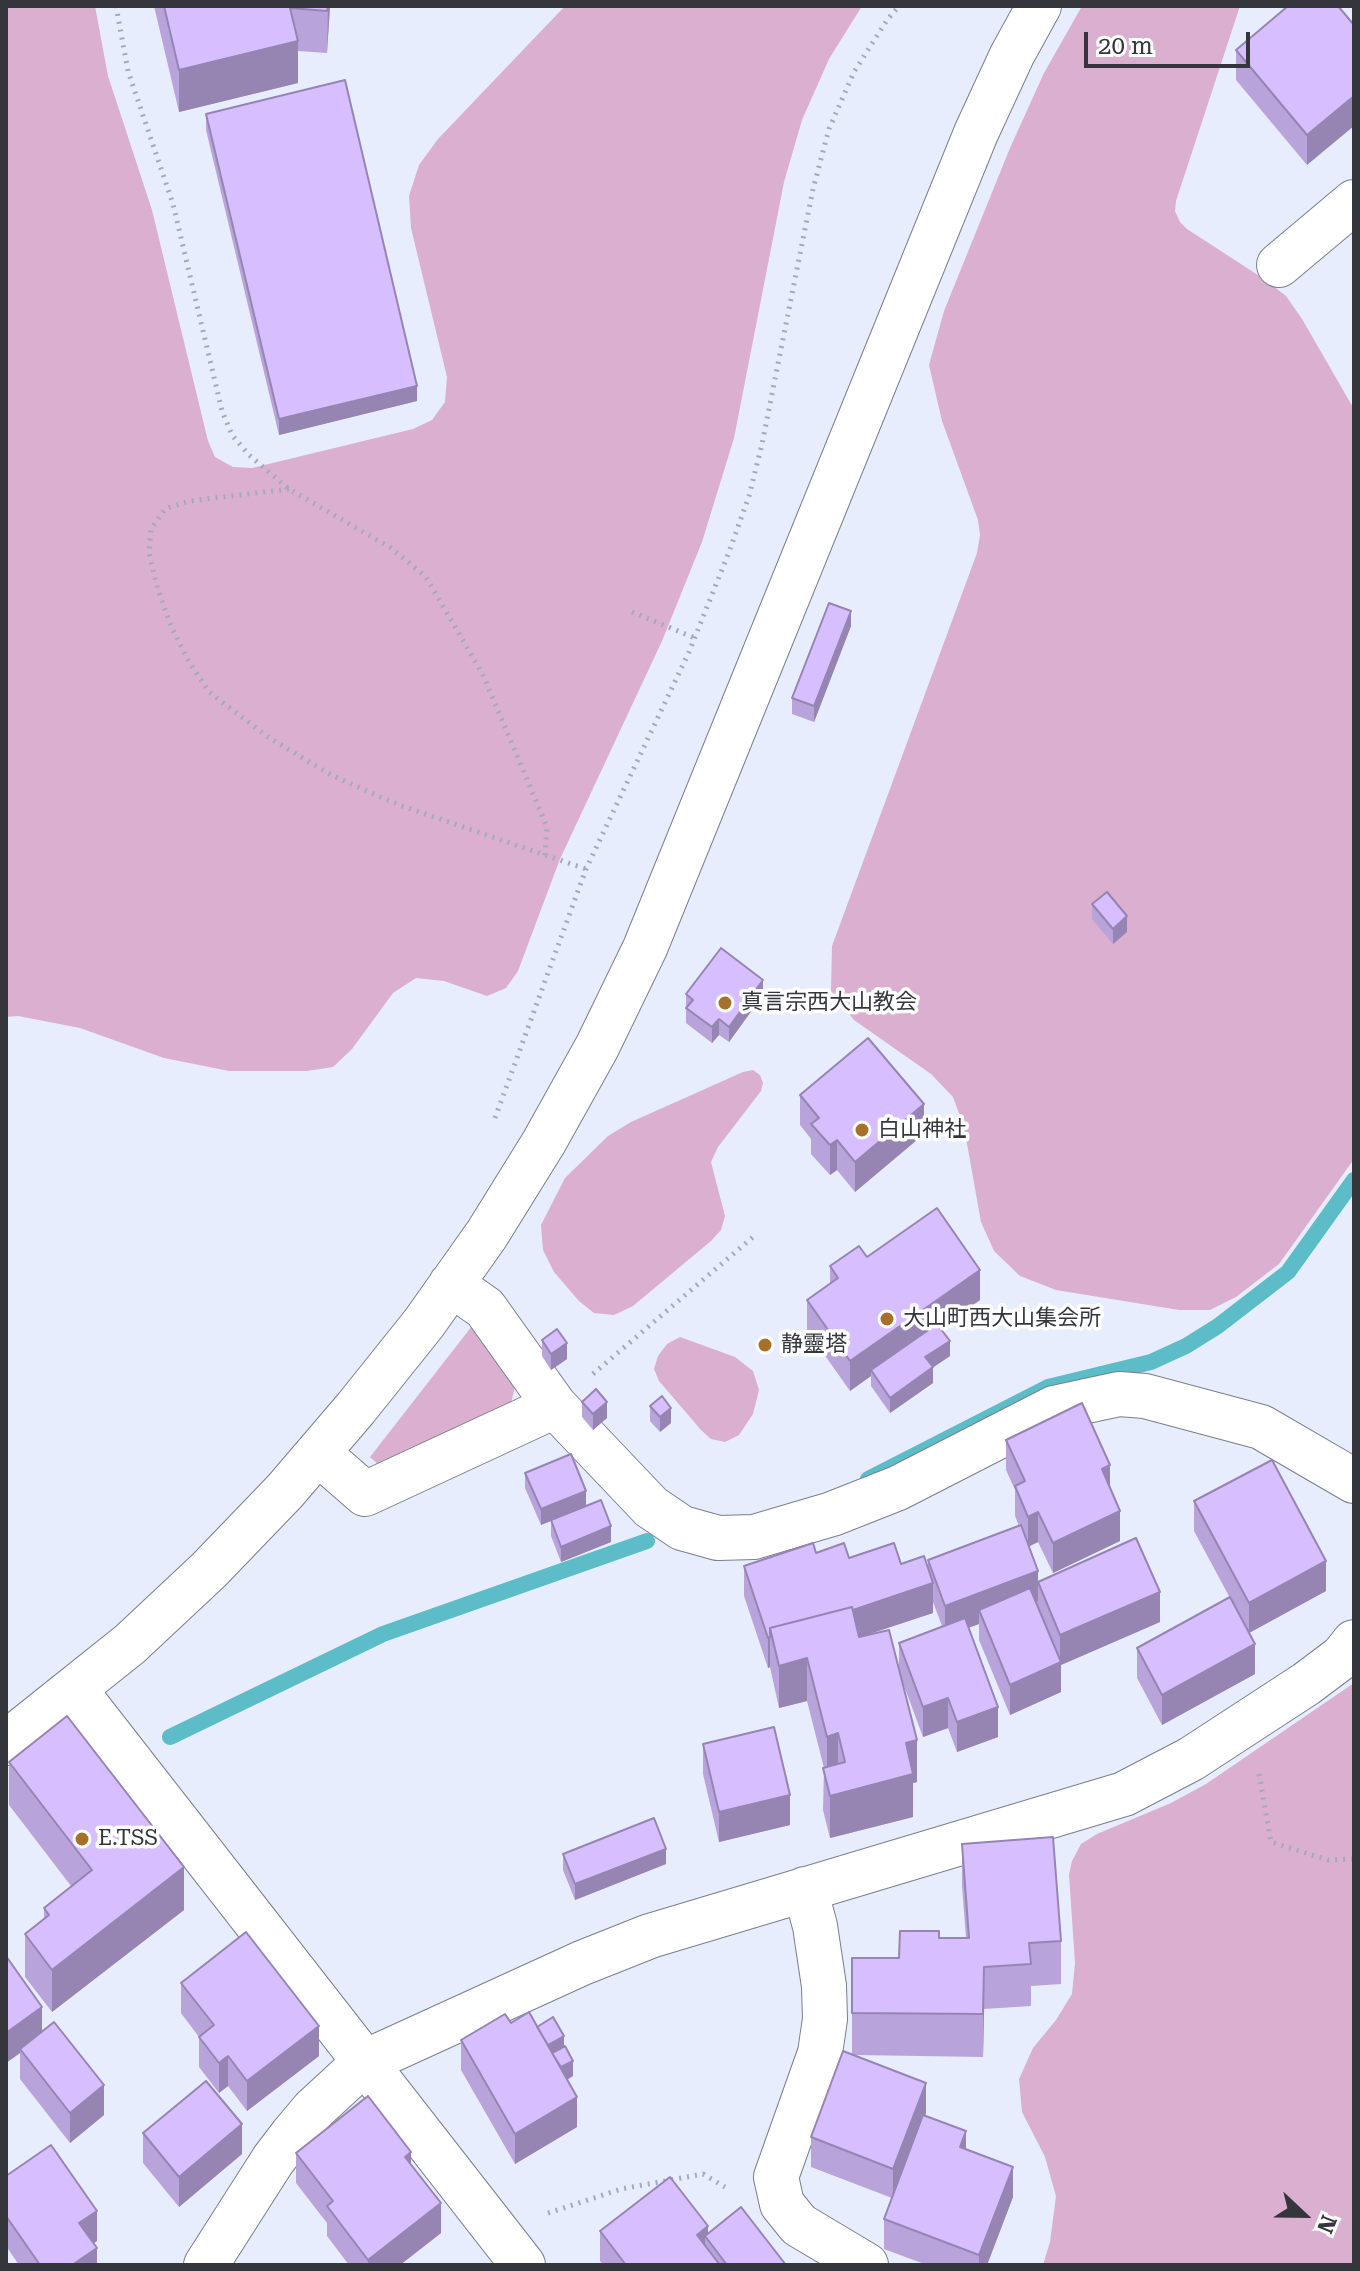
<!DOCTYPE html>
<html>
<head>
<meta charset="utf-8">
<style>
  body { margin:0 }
  #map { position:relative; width:1360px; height:2271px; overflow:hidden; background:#e7edfc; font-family:"Roboto Serif",serif }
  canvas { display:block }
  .frame { position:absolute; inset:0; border:8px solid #34363c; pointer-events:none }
  .north { position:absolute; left:1264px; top:2175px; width:80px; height:80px; -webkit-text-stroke:6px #fff; paint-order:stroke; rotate:112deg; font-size:22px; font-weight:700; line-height:32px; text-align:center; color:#34363c }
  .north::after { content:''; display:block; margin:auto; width:28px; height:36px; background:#34363c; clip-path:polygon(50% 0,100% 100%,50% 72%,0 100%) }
  .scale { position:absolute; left:1084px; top:32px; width:166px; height:36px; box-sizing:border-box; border:4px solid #34363c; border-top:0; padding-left:10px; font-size:24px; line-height:28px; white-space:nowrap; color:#34363c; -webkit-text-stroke:6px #fff; paint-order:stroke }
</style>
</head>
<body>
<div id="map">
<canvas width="1360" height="2271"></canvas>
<div class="frame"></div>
<div class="north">N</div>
<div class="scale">20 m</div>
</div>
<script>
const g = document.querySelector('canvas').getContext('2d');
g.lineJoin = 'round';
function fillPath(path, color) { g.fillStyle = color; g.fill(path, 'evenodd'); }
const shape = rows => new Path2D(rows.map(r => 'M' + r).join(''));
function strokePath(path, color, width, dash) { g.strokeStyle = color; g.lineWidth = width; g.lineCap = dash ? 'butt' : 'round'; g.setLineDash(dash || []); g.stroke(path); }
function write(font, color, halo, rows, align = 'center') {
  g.font = font + ' "Roboto Serif","Noto Sans JP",serif'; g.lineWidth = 7; g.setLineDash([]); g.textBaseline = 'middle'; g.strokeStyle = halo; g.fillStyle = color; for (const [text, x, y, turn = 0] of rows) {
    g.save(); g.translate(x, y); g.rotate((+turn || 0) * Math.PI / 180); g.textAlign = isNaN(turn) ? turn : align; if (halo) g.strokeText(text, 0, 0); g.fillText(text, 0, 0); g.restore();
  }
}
fillPath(shape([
  [6,6,95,6,108,76,152,210,208,441,215,457,233,467,252,468,413,429,432,420,445,402,447,377,411,228,409,196,419,165,438,139,565,6,862,6,829,59,802,120,784,182,734,438,702,542,662,641,560,859,518,971,506,988,487,996,444,981,416,978,393,993,352,1049,333,1067,307,1071,229,1071,164,1058,80,1028,18,1016,6,1017],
  [1082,6,1240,6,1176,201,1175,211,1180,222,1187,229,1264,279,1286,296,1302,319,1354,409,1354,1159,1279,1264,1236,1297,1210,1310,1179,1310,1056,1290,1020,1276,994,1251,981,1222,964,1127,953,1097,931,1074,854,1020,831,991,832,946,977,553,980,535,978,520,942,421,929,365,944,311,1010,148,1044,73],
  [753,1070,760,1075,763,1083,761,1091,718,1147,711,1162,725,1216,721,1230,711,1241,633,1306,614,1315,594,1313,579,1301,554,1272,543,1250,541,1225,565,1178,608,1136,631,1122,743,1072],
  [472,1326,515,1387,511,1403,379,1465,370,1457],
  [680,1337,735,1357,753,1371,759,1390,753,1414,739,1435,725,1442,711,1439,701,1430,659,1381,654,1369,658,1356,667,1344],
  [1354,1683,1354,2265,1043,2265,1050,2242,1056,2196,1045,2157,1022,2112,1019,2079,1033,2048,1056,2020,1072,1994,1075,1963,1069,1875,1072,1861,1081,1844,1097,1834,1171,1803,1206,1784]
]), '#daafd0');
strokePath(shape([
  [868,1479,1048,1387,1151,1362,1186,1346,1218,1326,1288,1272,1354,1180],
  [170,1737,383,1634,647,1541]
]), '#5cbdc9', 16);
const minor = shape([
  [1279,265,1354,202],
  [451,1284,485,1308,555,1406,651,1507,682,1528,718,1538,754,1537,832,1514,898,1488,1054,1408,1119,1394,1145,1396,1261,1427,1354,1481],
  [318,1453,365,1494,555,1406],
  [74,1689,523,2265],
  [6,1743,130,1644,209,1570,285,1491,356,1408,424,1323,487,1234,544,1142,597,1047,645,948,976,133,1012,55,1039,6],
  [805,1889,815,1926,824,1986,825,2019,820,2053,776,2177,782,2204,799,2225,866,2265],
  [206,2265,273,2160,292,2135,313,2110,365,2062,582,1963,650,1936,1124,1794,1191,1759,1306,1684,1342,1657,1354,1642]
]);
strokePath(minor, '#7a7f8d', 46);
strokePath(shape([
  [116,6,128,71,173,204,222,411,232,435,249,455,289,489,391,548,426,577,483,675,547,827,545,856],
  [289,489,189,501,165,509,151,529,149,553,158,590,171,626,188,660,209,692,268,737,331,775,399,805,586,869],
  [632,612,695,638],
  [495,1118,586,869,689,652,729,552,749,496,762,444,813,189,829,129,854,72,887,20,899,6],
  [593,1374,753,1237],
  [1259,1774,1271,1842,1328,1860,1354,1859],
  [548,2213,621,2189,703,2174,725,2187]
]), '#a6aab6', 5, [2, 6]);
strokePath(minor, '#fff', 44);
fillPath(shape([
  [154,6,330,6,327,53,298,51,298,83,179,112],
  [1338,6,1307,165,1236,80,1236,50],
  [206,114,417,401,279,435,206,130],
  [851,626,814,722,792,714,792,698],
  [1092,904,1127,932,1113,944,1092,919],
  [686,994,763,995,729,1042,719,1035,712,1043,686,1023],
  [800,1095,924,1134,855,1192,837,1170,830,1175,811,1154,811,1139,800,1125],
  [867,1257,980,1300,940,1328,950,1356,933,1367,933,1383,890,1413,871,1386,871,1376,850,1391,807,1330,807,1300,830,1283,830,1266],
  [542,1340,567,1359,551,1370,542,1356],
  [582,1402,607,1418,593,1430,582,1417],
  [650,1406,671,1423,660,1432,650,1421],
  [1006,1440,1110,1488,1120,1541,1053,1573,1038,1542,1029,1546,1038,1581,1160,1622,1061,1665,1061,1692,1010,1715,979,1640,979,1624,968,1628,998,1737,957,1752,948,1728,923,1737,903,1683,917,1782,913,1783,913,1817,830,1838,823,1810,824,1768,807,1701,779,1708,770,1667,768,1668,744,1596,744,1566,816,1553,901,1564,928,1569,928,1560,1019,1526,1015,1516,1015,1490,1006,1470],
  [933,1602,942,1626,899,1643,899,1668,869,1634,933,1613],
  [525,1473,586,1506,611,1542,561,1562,551,1536,551,1521,541,1525,525,1488],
  [1194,1501,1326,1591,1249,1633,1255,1674,1162,1725,1137,1678,1137,1648,1230,1598,1194,1531],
  [703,1744,790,1825,719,1842,703,1774],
  [9,1762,184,1910,52,2012,25,1977,25,1934,44,1919,44,1908,71,1886,9,1805],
  [962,1844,1061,1941,1061,1984,1031,1986,1031,2006,984,2009,983,2057,855,2055,926,2113,925,2115,966,2150,1013,2197,987,2265,927,2265,884,2249,884,2219,892,2198,811,2167,811,2137,852,2054,852,1958,899,1958,939,1938,966,1938,962,1886],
  [563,1854,666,1864,575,1900,563,1870],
  [6,1956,42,2031,104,2115,70,2143,20,2079,20,2053,6,2063],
  [181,1983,319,2056,247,2111,228,2086,219,2093,199,2067,199,2037,181,2013],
  [511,2023,537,2027,564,2047,573,2076,567,2080,577,2127,515,2164,461,2070,461,2040],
  [143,2133,242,2154,179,2207,143,2163],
  [296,2153,411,2164,441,2233,400,2265,349,2265,327,2236,327,2223,296,2183],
  [6,2176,97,2241,93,2243,97,2265,19,2265,6,2246],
  [600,2231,708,2234,786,2265,603,2265,600,2261]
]), '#b9a3db');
fillPath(shape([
  [328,6,330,6,327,53],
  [298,41,298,83,179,112,179,70],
  [1354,96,1354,126,1307,165,1307,135],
  [417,386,417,401,279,435,279,419],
  [851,611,851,626,814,722,814,706],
  [1127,916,1127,932,1113,944,1113,929],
  [763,980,763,995,729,1042,729,1027],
  [719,1019,719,1035,712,1043,712,1027],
  [924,1104,924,1134,855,1192,855,1162],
  [837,1140,837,1170,830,1175,830,1145],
  [980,1270,980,1300,874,1374,871,1370,871,1376,850,1391,850,1361],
  [950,1341,950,1356,925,1373,925,1357],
  [567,1343,567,1359,551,1370,551,1354],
  [933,1367,933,1383,890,1413,890,1398],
  [607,1402,607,1418,593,1430,593,1414],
  [671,1408,671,1423,660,1432,660,1417],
  [1110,1465,1110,1495,1102,1469],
  [586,1491,586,1506,541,1525,541,1509],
  [1120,1511,1120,1541,1053,1573,1053,1543],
  [1038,1512,1038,1542,1028,1547,1028,1517],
  [611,1526,611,1542,561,1562,561,1547],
  [1326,1561,1326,1591,1249,1633,1249,1603],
  [1038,1571,1038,1601,984,1622,979,1610,979,1624,945,1636,945,1606],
  [933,1583,933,1613,778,1664,772,1637],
  [1160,1592,1160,1622,1061,1665,1061,1692,1010,1715,1010,1685,1060,1663,1060,1635],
  [770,1637,770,1667,768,1668,768,1638],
  [1255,1644,1255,1674,1162,1725,1162,1695],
  [807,1658,807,1701,779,1708,779,1666],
  [948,1698,948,1728,923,1737,923,1707],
  [998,1707,998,1737,957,1752,957,1722],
  [838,1733,838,1776,827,1780,827,1737],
  [917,1740,917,1782,913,1783,913,1817,830,1838,830,1796,906,1743],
  [790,1795,790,1825,719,1842,719,1812],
  [666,1849,666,1864,575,1900,575,1884],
  [184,1867,184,1910,52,2012,52,1970],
  [984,1967,984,2009,983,2057,983,2014],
  [42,2007,42,2037,20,2049,20,2053,6,2063,6,2033],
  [319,2026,319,2056,247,2111,247,2081],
  [564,2036,564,2052,555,2057,547,2046],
  [228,2056,228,2086,219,2093,219,2063],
  [573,2061,573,2076,561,2083,561,2067],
  [926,2083,926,2113,893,2199,893,2169],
  [104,2085,104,2115,70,2143,70,2113],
  [577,2097,577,2127,515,2164,515,2134],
  [7,2116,7,2146,6,2147,6,2117],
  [242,2124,242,2154,179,2207,179,2177],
  [966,2131,966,2161,960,2147],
  [411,2152,411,2182,405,2157],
  [1013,2167,1013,2197,987,2265,979,2265,979,2255],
  [441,2203,441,2233,400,2265,368,2265,368,2260],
  [97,2211,97,2241,79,2253,79,2223],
  [708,2226,708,2240,705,2236,705,2259,697,2235],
  [97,2248,97,2265,72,2265]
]), '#9685b2');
const building = shape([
  [164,6,328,6,327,11,290,8,298,41,179,70,164,6],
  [1288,6,1338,6,1354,25,1354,96,1307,135,1236,50,1288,6],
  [345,80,417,386,279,419,206,114,345,80],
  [829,603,851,611,814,706,792,698,829,603],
  [1107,892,1127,916,1113,929,1092,904,1107,892],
  [721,948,763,980,729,1027,719,1019,712,1027,686,1008,693,1000,686,994,721,948],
  [868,1038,924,1104,855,1162,837,1140,830,1145,811,1124,819,1118,800,1095,868,1038],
  [937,1208,980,1270,850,1361,807,1300,838,1278,830,1266,859,1246,867,1257,937,1208],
  [937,1324,950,1341,925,1357,933,1367,890,1398,871,1370,937,1324],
  [557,1329,567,1343,551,1354,542,1340,557,1329],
  [596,1389,607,1402,593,1414,582,1402,596,1389],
  [662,1396,671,1408,660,1417,650,1406,662,1396],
  [1082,1403,1110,1465,1102,1469,1120,1511,1053,1543,1038,1512,1028,1517,1015,1486,1025,1481,1006,1440,1082,1403],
  [571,1454,586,1491,541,1509,525,1473,571,1454],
  [1272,1460,1326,1561,1249,1603,1194,1501,1272,1460],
  [601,1500,611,1526,561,1547,551,1520,601,1500],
  [1021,1525,1038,1571,945,1606,928,1560,1021,1525],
  [1136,1538,1160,1592,1060,1635,1038,1582,1136,1538],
  [813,1543,816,1553,844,1543,849,1558,894,1543,901,1564,924,1556,933,1583,853,1610,852,1607,770,1628,770,1637,768,1638,744,1566,813,1543],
  [1030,1588,1061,1662,1010,1685,979,1610,1030,1588],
  [1230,1597,1255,1644,1162,1695,1137,1648,1230,1597],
  [852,1607,859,1637,889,1630,917,1740,906,1743,913,1774,830,1796,823,1768,845,1762,838,1733,827,1737,807,1658,779,1666,770,1628,852,1607],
  [965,1618,998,1707,957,1722,948,1698,923,1707,899,1643,965,1618],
  [67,1716,184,1867,52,1970,25,1934,49,1915,44,1908,92,1870,9,1762,67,1716],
  [774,1727,790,1795,719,1812,703,1744,774,1727],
  [654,1818,666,1849,575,1884,563,1854,654,1818],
  [1053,1837,1061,1941,1029,1943,1031,1964,984,1967,983,2014,852,2013,852,1958,899,1958,900,1931,939,1931,939,1938,969,1938,962,1844,1053,1837],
  [246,1932,319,2026,247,2081,228,2056,219,2063,199,2037,214,2025,181,1983,246,1932],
  [6,1956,42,2007,6,2033,6,1956],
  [529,2012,577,2097,515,2134,461,2040,505,2014,511,2023,529,2012],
  [553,2017,564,2036,548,2045,537,2027,553,2017],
  [54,2022,104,2085,70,2113,20,2049,54,2022],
  [565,2046,573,2061,561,2067,552,2053,565,2046],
  [843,2051,926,2083,893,2169,811,2137,843,2051],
  [206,2081,242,2124,179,2177,143,2133,206,2081],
  [368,2096,411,2152,405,2157,441,2203,368,2260,327,2206,333,2201,296,2153,368,2096],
  [923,2115,966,2131,960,2147,1013,2167,979,2255,884,2219,923,2115],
  [51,2145,97,2211,79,2223,97,2248,72,2265,40,2265,6,2216,6,2176,51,2145],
  [670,2177,708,2226,697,2235,720,2265,626,2265,600,2231,670,2177],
  [741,2207,786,2265,727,2265,705,2236,741,2207]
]);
fillPath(building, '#d7beff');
strokePath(building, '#9685b2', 2);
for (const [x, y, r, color] of [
  [725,1003,8,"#a6702a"],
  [862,1130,8,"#a6702a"],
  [887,1319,8,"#a6702a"],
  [765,1345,8,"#a6702a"],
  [82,1839,8,"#a6702a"]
]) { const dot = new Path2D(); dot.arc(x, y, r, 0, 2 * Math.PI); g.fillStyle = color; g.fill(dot); strokePath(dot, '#fff', 3); }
write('22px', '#34363c', '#fff', [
  ["真言宗西大山教会",741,1003],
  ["白山神社",878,1130],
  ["大山町西大山集会所",903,1319],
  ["静靈塔",781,1345],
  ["E.TSS",98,1839]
], 'left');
</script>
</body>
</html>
